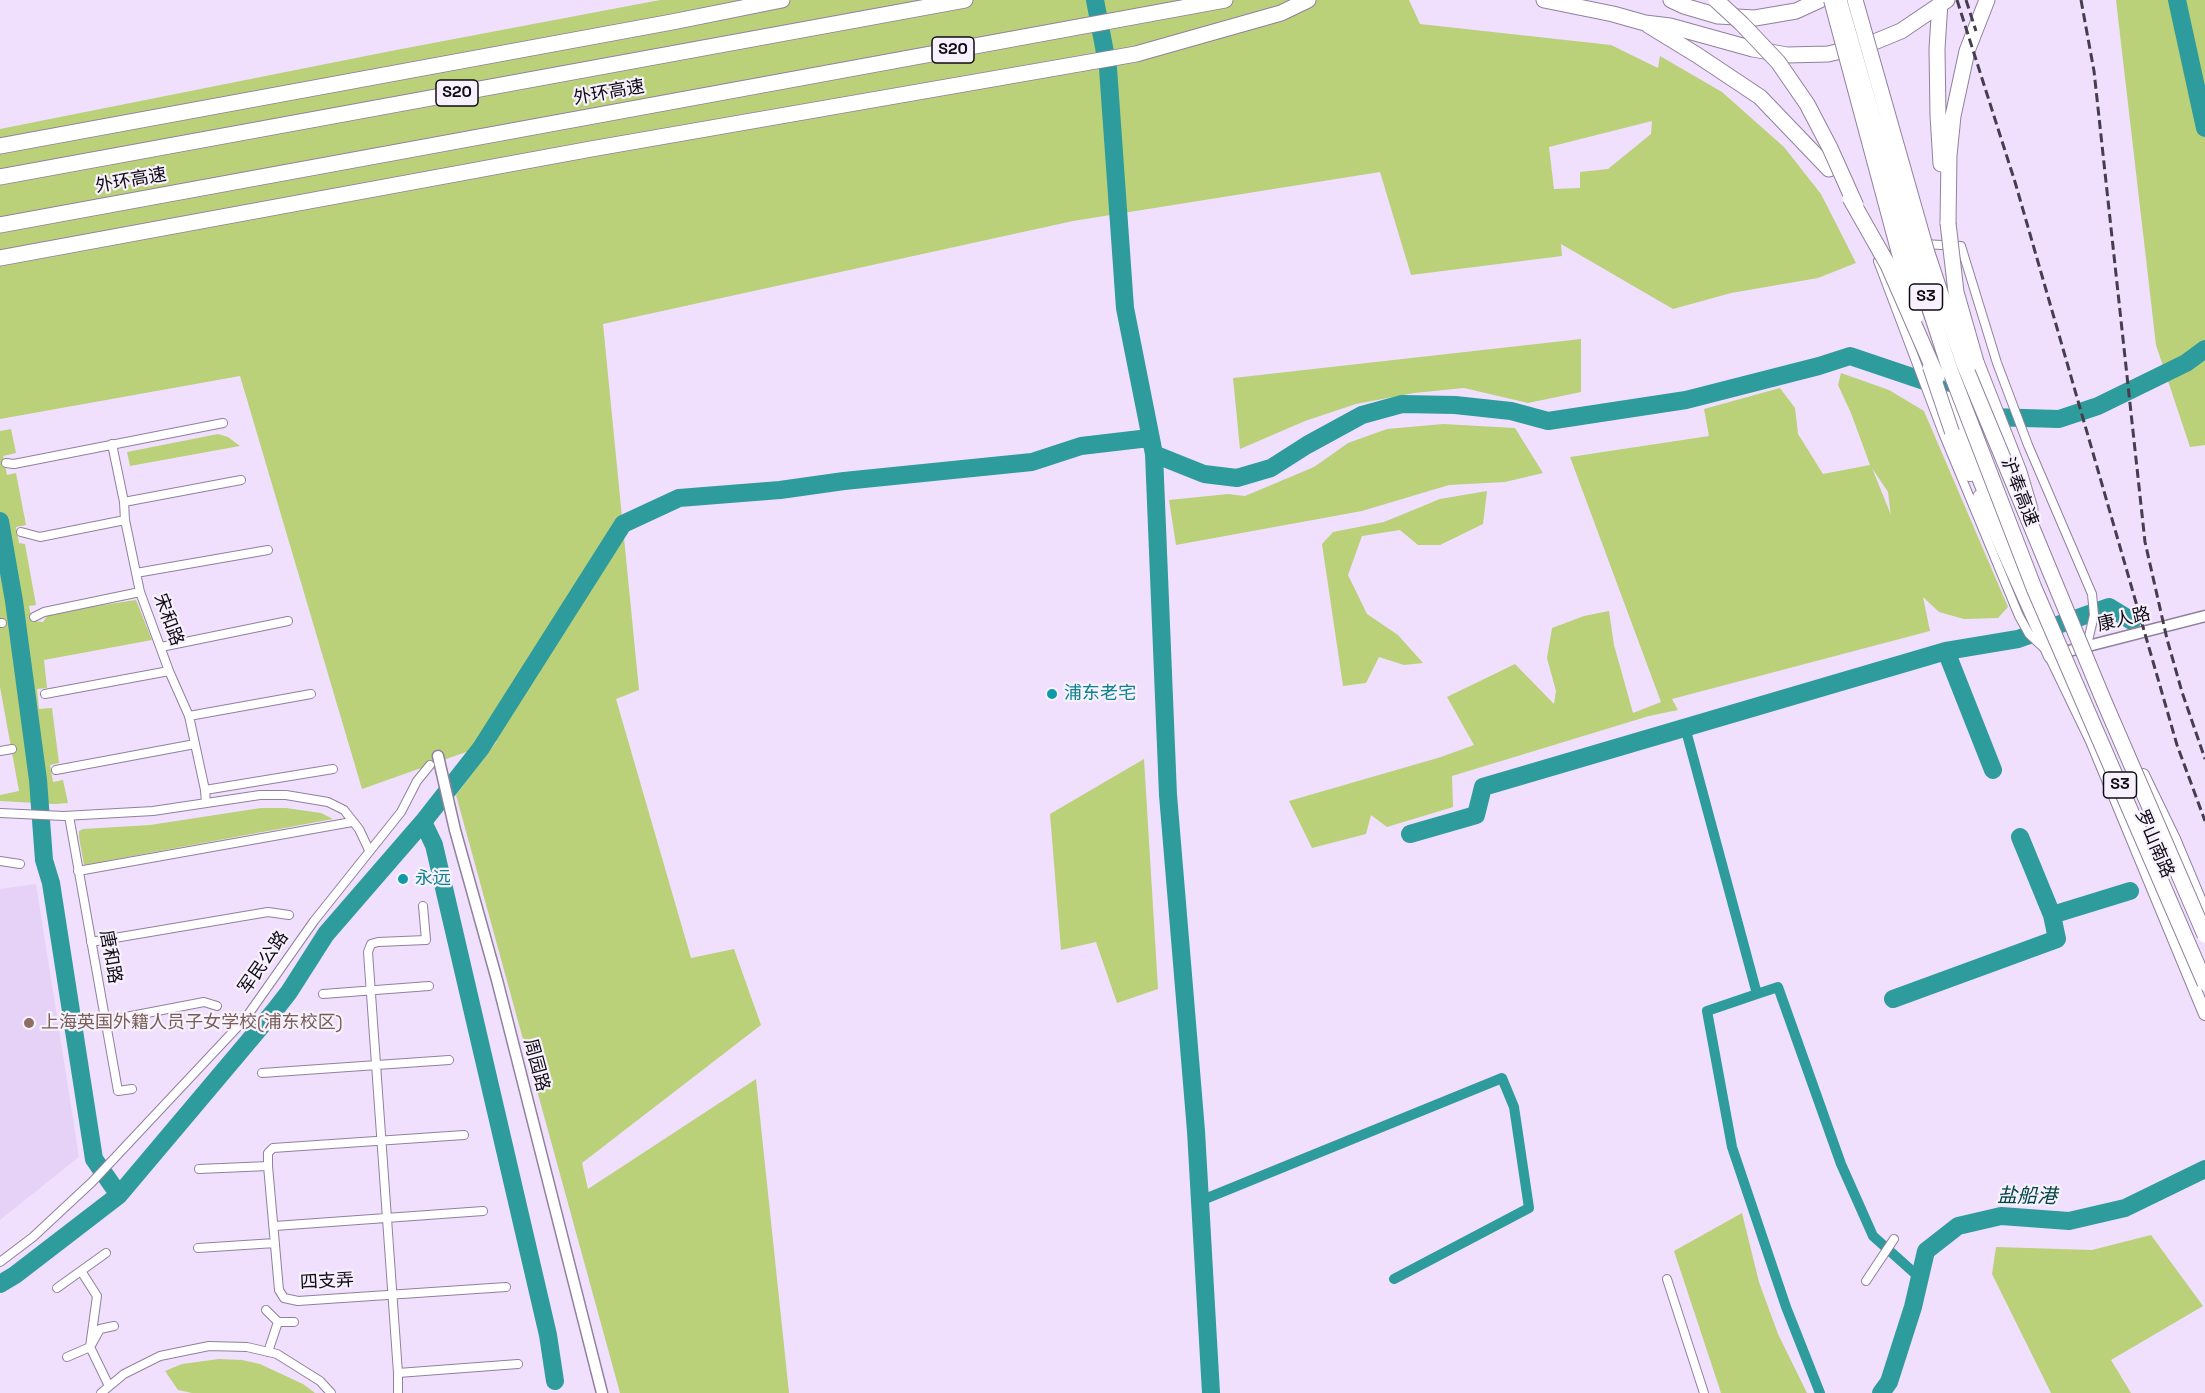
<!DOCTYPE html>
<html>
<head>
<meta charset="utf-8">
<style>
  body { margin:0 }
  canvas { display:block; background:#f0dffd }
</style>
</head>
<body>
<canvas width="2205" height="1393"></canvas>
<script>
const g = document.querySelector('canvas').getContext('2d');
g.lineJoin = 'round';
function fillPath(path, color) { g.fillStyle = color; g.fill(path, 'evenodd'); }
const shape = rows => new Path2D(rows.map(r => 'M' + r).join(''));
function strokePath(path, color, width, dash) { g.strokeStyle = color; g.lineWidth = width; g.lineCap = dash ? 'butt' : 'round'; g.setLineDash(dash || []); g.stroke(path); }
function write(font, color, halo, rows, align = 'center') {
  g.font = font + ' "Space Grotesk","Noto Sans SC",sans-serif'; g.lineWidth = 4.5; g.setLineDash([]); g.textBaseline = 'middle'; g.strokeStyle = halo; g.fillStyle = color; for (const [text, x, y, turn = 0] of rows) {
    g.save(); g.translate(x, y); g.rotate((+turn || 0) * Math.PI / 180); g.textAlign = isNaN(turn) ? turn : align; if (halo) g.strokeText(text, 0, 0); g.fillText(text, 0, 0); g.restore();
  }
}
fillPath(shape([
  [36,884,79,1157,0,1220,0,889]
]), '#e7d2f7');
fillPath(shape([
  [660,0,1409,0,1420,24,1611,45,1658,68,1660,56,1722,92,1784,147,1821,194,1856,263,1818,278,1731,293,1673,309,1561,244,1562,256,1411,275,1380,172,1073,221,603,324,639,690,616,699,691,958,734,949,761,1025,582,1163,588,1189,756,1079,789,1393,620,1393,456,795,497,741,362,789,240,376,0,419,0,129,396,50],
  [1652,121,1651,134,1608,169,1580,172,1580,188,1554,189,1549,147],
  [2116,0,2205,0,2205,445,2190,447,2156,345],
  [1581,339,1581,392,1528,403,1464,388,1414,393,1356,404,1305,421,1240,449,1233,378],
  [1841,373,1889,390,1924,411,2008,607,1998,618,1964,619,1939,612,1923,597,1930,631,1672,699,1678,710,1649,716,1452,776,1453,807,1387,827,1371,815,1366,834,1312,848,1289,801,1441,757,1474,745,1447,697,1515,664,1554,704,1556,691,1547,658,1552,628,1584,616,1609,611,1614,645,1633,713,1661,702,1570,457,1709,436,1704,409,1780,388,1795,408,1798,434,1823,474,1870,465,1851,413,1838,385],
  [1872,468,1888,492,1891,516,1891,515],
  [1443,424,1515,428,1543,473,1505,482,1449,485,1362,511,1176,545,1169,500,1228,494,1245,496,1314,467,1348,443,1387,429],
  [11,429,16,453,3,456,7,475,16,473,26,525,16,527,19,543,25,544,36,605,29,606,32,621,43,622,49,613,136,600,152,640,44,660,47,688,37,689,39,709,52,708,59,763,50,765,53,782,63,780,68,803,54,804,0,801,0,795,19,791,0,687,0,431],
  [218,434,228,437,240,446,130,466,127,452],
  [1487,491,1483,524,1440,545,1418,545,1400,530,1362,536,1348,575,1367,614,1398,635,1423,663,1404,665,1379,657,1366,683,1343,686,1322,544,1333,532,1384,522,1440,499],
  [1144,759,1158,989,1117,1003,1096,942,1061,950,1050,814],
  [261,808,286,808,321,813,333,819,84,865,79,837,79,831,83,829,150,825],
  [1742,1213,1759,1282,1778,1334,1807,1393,1721,1393,1674,1251],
  [2151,1235,2203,1306,2111,1360,2131,1393,2051,1393,1992,1274,1996,1247,2092,1250],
  [219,1359,242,1360,260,1364,303,1384,315,1393,192,1393,178,1390,165,1371,182,1364]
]), '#bad179');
strokePath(shape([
  [1685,727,1757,994,1707,1011,1732,1147,1786,1307,1820,1393],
  [1757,994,1778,987,1841,1164,1873,1236,1920,1278],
  [1200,1201,1502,1078,1514,1107,1529,1208,1394,1279]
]), '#2e9c9c', 10);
strokePath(shape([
  [1095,0,1108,68,1125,308,1154,454,1168,795,1196,1131,1211,1393],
  [2177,0,2205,128],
  [1154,454,1204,474,1237,478,1271,468,1307,445,1362,415,1402,404,1455,405,1511,411,1548,421,1686,400,1819,366,1850,356,1933,384,1969,408,1989,417,2059,419,2098,406,2186,363,2205,349],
  [0,521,14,601,38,780,44,860,51,883,94,1159,119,1195],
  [1946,651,1993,770],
  [423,822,434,845,548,1335,555,1381],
  [1410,834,1476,815,1483,787,1946,651,2018,639,2109,607,2132,621],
  [2020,837,2052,915],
  [1893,999,2057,939,2052,915,2130,891],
  [0,1284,15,1275,119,1195,275,1010,289,992,326,934,423,822,481,748,623,524,679,498,780,490,844,481,1032,462,1081,446,1149,438],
  [1881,1393,1889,1382,1913,1307,1926,1251,1958,1226,2001,1216,2069,1221,2125,1208,2205,1169]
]), '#2e9c9c', 18);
const minor = shape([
  [1923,244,1961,246,1997,363,2028,445,2092,594,2094,615,2087,645],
  [1903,249,1878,261,1943,433,2019,616,2029,634,2045,649],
  [112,444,124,502,125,520,140,592,169,671,189,716,205,790,206,803],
  [6,463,14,464,223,423],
  [124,502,241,480],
  [21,532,40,537,125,520],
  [136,573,268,550],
  [34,617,44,612,140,592],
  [0,623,2,623],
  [161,647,288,621],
  [45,694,169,671],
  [189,716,311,694],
  [0,751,12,749],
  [56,770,195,744],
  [205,790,333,769],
  [0,813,64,816,153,811,260,795,286,795,328,802,344,810,359,829,369,850],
  [69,816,118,1091,132,1089],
  [0,861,20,864],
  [78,871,352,822],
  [91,942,268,912,289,915],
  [323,994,429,986],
  [105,1021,204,1002,217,1006],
  [262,1073,449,1060],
  [464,1135,273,1148,268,1153,268,1166,279,1290,284,1298,298,1301,506,1287],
  [199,1169,268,1166],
  [275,1226,483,1211],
  [198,1248,275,1243],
  [0,1262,33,1237,92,1182,245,1019,314,921,401,812,417,781,430,765],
  [81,1271,97,1296,90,1347,109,1386],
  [1667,1279,1704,1393],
  [1866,1281,1894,1239],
  [57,1288,106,1253],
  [266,1310,278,1322,294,1322],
  [268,1352,278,1322],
  [67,1357,90,1347,100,1329,114,1326],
  [398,1373,518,1364],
  [101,1393,124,1374,160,1356,209,1346,247,1347,277,1354,320,1381,331,1393],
  [398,1393,398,1373,368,952,371,944,378,942,426,940,423,906]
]);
const tertiary = shape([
  [2057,654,2205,616],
  [438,756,455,830,497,980,602,1393]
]);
const secondary = shape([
  [2051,656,2092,741,2205,1014],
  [2143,775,2174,839,2205,913]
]);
const primary = shape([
  [1952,432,1970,474],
  [1980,497,2051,656]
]);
const motorway = shape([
  [1544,0,1613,14,1645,23,1670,26,1753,49,1787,55,1828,54,1867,45,1901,31,1947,0],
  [1671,0,1684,6,1718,16,1755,18,1796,11,1820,0],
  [1940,2,1937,49,1938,115,1941,164],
  [1648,25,1697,55,1760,97,1829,169],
  [0,146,672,22,782,0],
  [0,177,965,0],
  [1948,223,1949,155,1953,116,1967,51,1987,0],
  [0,225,1225,0],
  [0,258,591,149,1136,54,1281,13,1308,0],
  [1976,362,2019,472,2030,509],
  [1947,399,1987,496,2010,541]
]);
strokePath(minor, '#90819c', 10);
strokePath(tertiary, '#90819c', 13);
strokePath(secondary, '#90819c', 14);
strokePath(primary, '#90819c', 16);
strokePath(motorway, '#90819c', 17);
strokePath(minor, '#fff', 8);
strokePath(tertiary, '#fff', 10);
strokePath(secondary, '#fff', 12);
strokePath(primary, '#fff', 14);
strokePath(motorway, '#fff', 15);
strokePath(shape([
  [1957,0,2015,182,2177,745,2205,821],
  [1966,0,1976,31],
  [2081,0,2094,71,2145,542,2167,639,2182,692,2205,759]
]), '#463e4d', 3, [9, 4.5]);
const primaryBridge = shape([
  [1831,0,1916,317],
  [1930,367,1952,432]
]);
const motorwayBridge = shape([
  [1716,0,1742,24,1778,62,1807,104,1830,148,1856,206],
  [1839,0,1913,257,1950,370,2034,588,2205,983],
  [1855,0,1927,253,1964,364,2103,699,2205,935],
  [1850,198,1888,265,1937,377],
  [1948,223,1956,292,1976,362]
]);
strokePath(primaryBridge, '#90819c', 16, []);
strokePath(motorwayBridge, '#90819c', 17, []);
strokePath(primaryBridge, '#fff', 14);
strokePath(motorwayBridge, '#fff', 15);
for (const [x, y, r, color] of [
  [1052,694,6,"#0f9aa8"],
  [403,879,6,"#0f9aa8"],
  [29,1023,6,"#8d6e63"]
]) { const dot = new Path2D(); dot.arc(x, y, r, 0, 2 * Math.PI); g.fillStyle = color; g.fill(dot); strokePath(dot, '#f7f1fd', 2); }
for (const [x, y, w] of [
  [953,50,42],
  [457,93,42],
  [1926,297,33],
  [2120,785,33]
]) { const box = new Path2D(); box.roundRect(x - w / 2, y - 13, w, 26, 4.5); g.fillStyle = '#f7f1fd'; g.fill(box); strokePath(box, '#0f0a14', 1.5); }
write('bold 16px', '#0f0a14', null, [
  ["S20",953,50],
  ["S20",457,93],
  ["S3",1926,297],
  ["S3",2120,785]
]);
write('18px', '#0f0a14', '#f7f1fd', [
  ["外环高速",609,93,-10],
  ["外环高速",131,181,-10],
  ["沪奉高速",2019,492,69],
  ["宋和路",168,620,70],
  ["康人路",2124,620,-13],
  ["罗山南路",2154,844,67],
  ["唐和路",110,957,80],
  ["军民公路",264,963,-55],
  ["周园路",536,1065,75],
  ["四支弄",327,1282,-3]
]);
write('18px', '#0d838f', '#f7f1fd', [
  ["浦东老宅",1064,694],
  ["永远",415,879]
], 'left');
write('18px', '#785e54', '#f7f1fd', [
  ["上海英国外籍人员子女学校(浦东校区)",41,1023]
], 'left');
write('italic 20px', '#014545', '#f7f1fd', [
  ["盐船港",2027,1197,1]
]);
</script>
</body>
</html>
